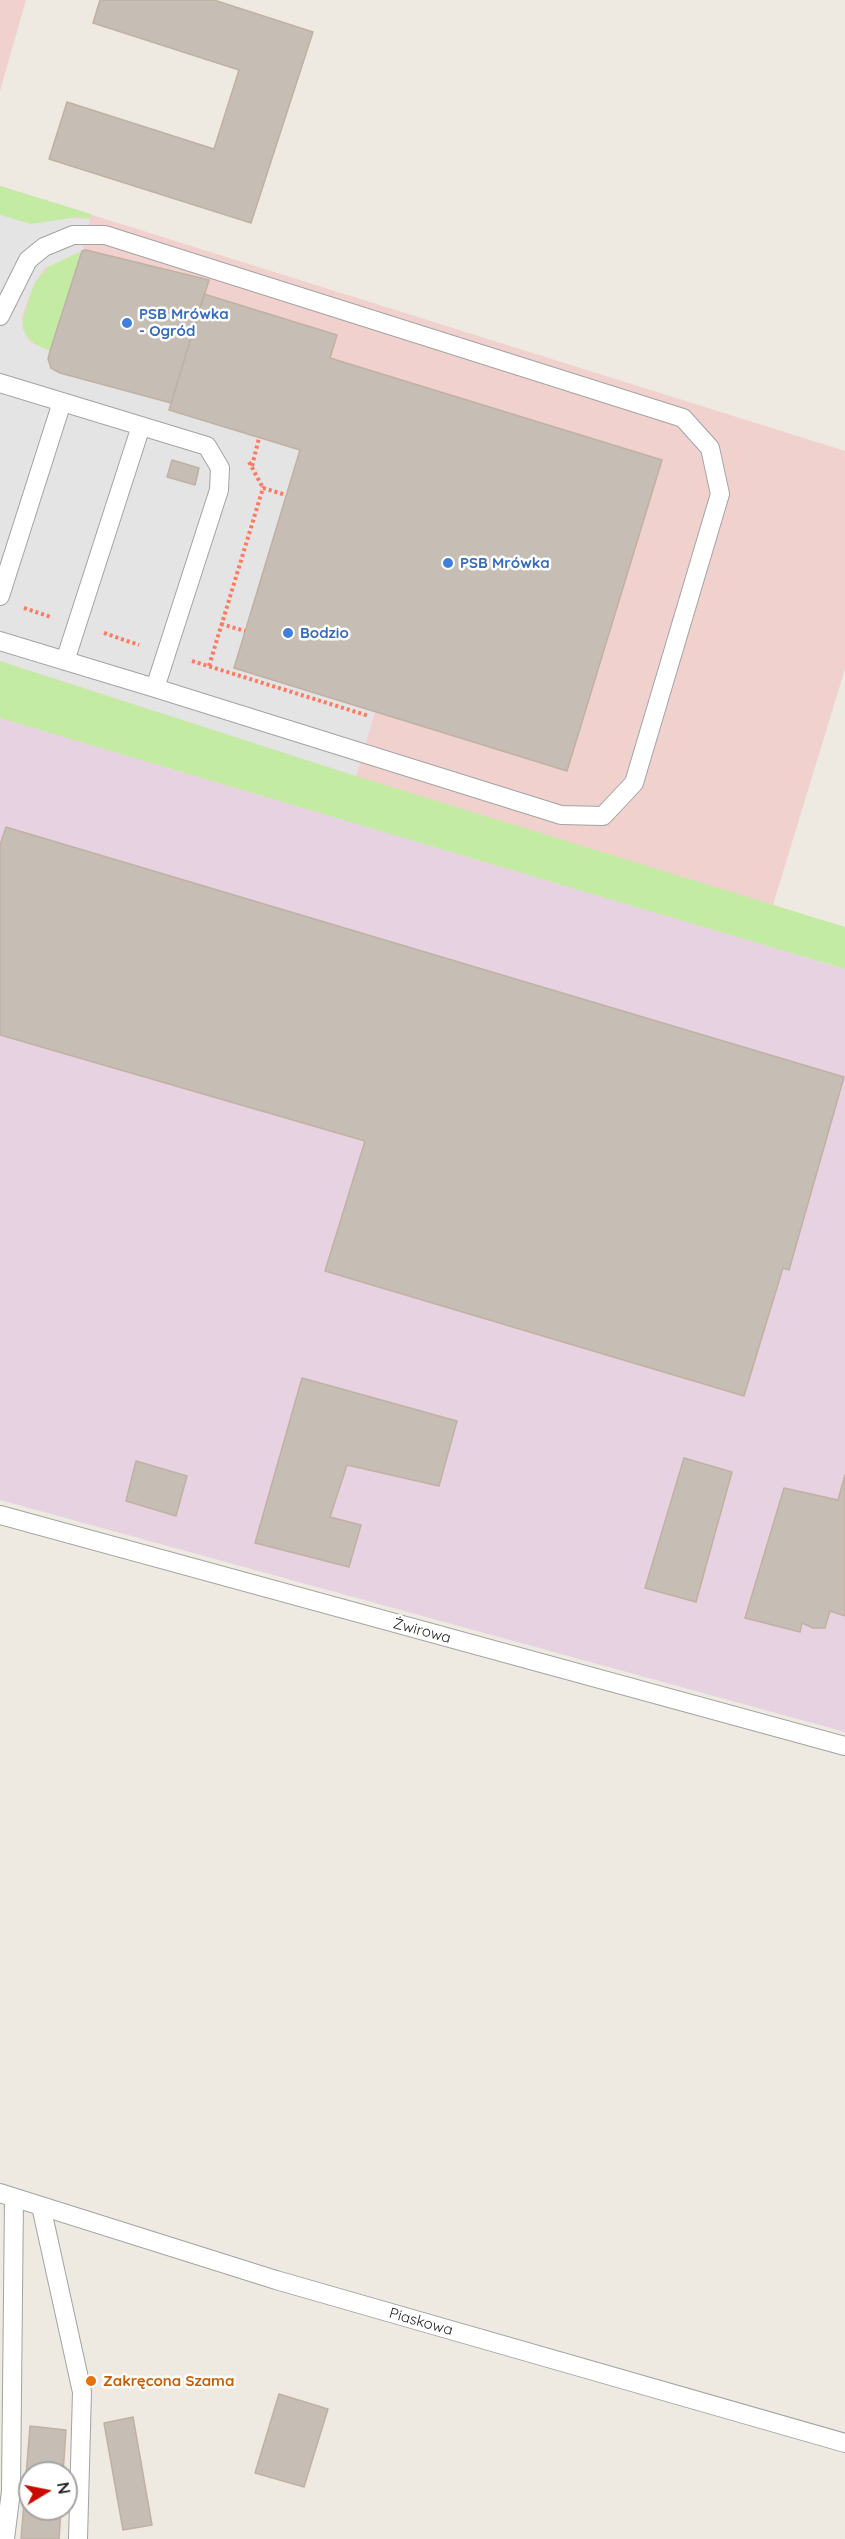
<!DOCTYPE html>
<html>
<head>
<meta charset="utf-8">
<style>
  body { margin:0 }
  #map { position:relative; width:845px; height:2539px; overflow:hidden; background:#eeeae1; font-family:Quicksand,sans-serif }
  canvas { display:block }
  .north { position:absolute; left:18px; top:2461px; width:60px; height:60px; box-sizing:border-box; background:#fff; border:2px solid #a4a4a4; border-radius:50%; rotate:80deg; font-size:16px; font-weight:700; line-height:24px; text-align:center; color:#1c1c1c }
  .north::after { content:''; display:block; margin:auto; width:21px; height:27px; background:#c80a00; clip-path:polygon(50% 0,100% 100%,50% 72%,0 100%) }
</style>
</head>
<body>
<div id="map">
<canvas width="845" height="2539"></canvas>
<div class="north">N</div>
</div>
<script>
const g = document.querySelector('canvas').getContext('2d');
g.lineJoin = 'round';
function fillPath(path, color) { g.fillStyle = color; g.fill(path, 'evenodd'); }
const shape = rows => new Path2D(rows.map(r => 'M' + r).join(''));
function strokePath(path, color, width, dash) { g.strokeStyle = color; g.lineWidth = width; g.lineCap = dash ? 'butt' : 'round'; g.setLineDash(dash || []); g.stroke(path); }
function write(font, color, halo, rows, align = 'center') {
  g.font = font + ' Quicksand,sans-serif'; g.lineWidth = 5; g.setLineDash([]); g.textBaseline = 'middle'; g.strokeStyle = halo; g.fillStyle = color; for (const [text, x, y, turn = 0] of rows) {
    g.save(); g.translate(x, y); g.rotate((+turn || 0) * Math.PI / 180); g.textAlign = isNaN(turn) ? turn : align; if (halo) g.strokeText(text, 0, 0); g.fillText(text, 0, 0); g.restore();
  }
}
fillPath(shape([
  [0,0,26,0,0,91],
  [0,186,845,451,845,669,761,944,0,718]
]), '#f0d1ce');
fillPath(shape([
  [0,718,845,969,845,1732,0,1500]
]), '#e7d2e2');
fillPath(shape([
  [0,186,91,214,90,219,78,217,31,224,0,215],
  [82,251,50,351,39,347,26,336,22,323,34,284,50,265],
  [0,661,356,776,845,927,845,969,0,718]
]), '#c3eba3');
fillPath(shape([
  [0,215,31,224,71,218,90,219,82,251,45,268,34,284,22,317,23,329,30,342,50,351,51,368,60,373,171,403,169,410,300,450,234,668,375,712,356,776,0,661]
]), '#e4e4e4');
const building = shape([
  [100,0,214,0,313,32,251,223,49,159,67,102,214,149,239,70,93,23,100,0],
  [86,250,209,280,171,403,60,373,51,368,48,359,50,351,82,251,86,250],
  [204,294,337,335,330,358,662,460,567,771,234,668,300,450,169,410,204,294],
  [172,460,199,468,195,485,167,477,172,460],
  [6,827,844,1077,789,1270,783,1268,744,1396,325,1271,365,1141,0,1035,0,845,6,827],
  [302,1378,457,1421,439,1486,347,1465,330,1517,361,1525,349,1567,255,1543,302,1378],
  [684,1458,732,1472,696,1602,645,1588,684,1458],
  [136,1461,187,1476,176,1516,126,1501,136,1461],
  [845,1475,845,1616,830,1611,825,1628,813,1628,802,1623,800,1632,745,1618,784,1488,838,1500,845,1475],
  [279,2394,328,2409,304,2487,255,2473,279,2394],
  [133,2417,152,2525,123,2530,104,2423,133,2417],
  [30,2426,66,2430,63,2473,30,2473,30,2509,61,2509,59,2539,21,2539,30,2426]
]);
fillPath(building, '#c6bdb4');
strokePath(building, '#c0b1a3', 1.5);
const lane = shape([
  [0,316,28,260,44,247,73,235,105,235,683,418,710,448,720,494,634,783,603,816,561,815,155,688],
  [0,383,207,446,220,468,219,490,155,688,0,641],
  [0,596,62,402],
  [65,661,141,426],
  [0,1515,845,1746],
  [0,2193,276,2280,845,2443],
  [41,2206,82,2392,78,2539],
  [5,2539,11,2491,14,2198]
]);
strokePath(lane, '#a3a3a3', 20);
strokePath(shape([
  [249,462,263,488],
  [252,466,259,438],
  [24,608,51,617],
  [221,624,245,631],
  [104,633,139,645],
  [192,661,369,716],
  [209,666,263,488,286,495]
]), '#ff7961', 4, [3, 3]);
strokePath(lane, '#fff', 18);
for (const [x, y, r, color] of [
  [127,323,6,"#3f7fe0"],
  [448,563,6,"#3f7fe0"],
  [288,633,6,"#3f7fe0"],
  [91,2381,6,"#e8710a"]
]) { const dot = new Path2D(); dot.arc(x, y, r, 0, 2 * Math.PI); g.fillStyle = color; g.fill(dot); strokePath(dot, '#fff', 2); }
write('bold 15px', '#366cbe', '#fff', [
  ["PSB Mrówka",139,314],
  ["- Ogród",139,331],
  ["PSB Mrówka",460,563],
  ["Bodzio",300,633]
], 'left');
write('15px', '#1c1c1c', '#fff', [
  ["Żwirowa",422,1631,15],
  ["Piaskowa",421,2322,16]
]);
write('bold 15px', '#c56008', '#fff', [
  ["Zakręcona Szama",103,2381]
], 'left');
</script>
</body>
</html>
